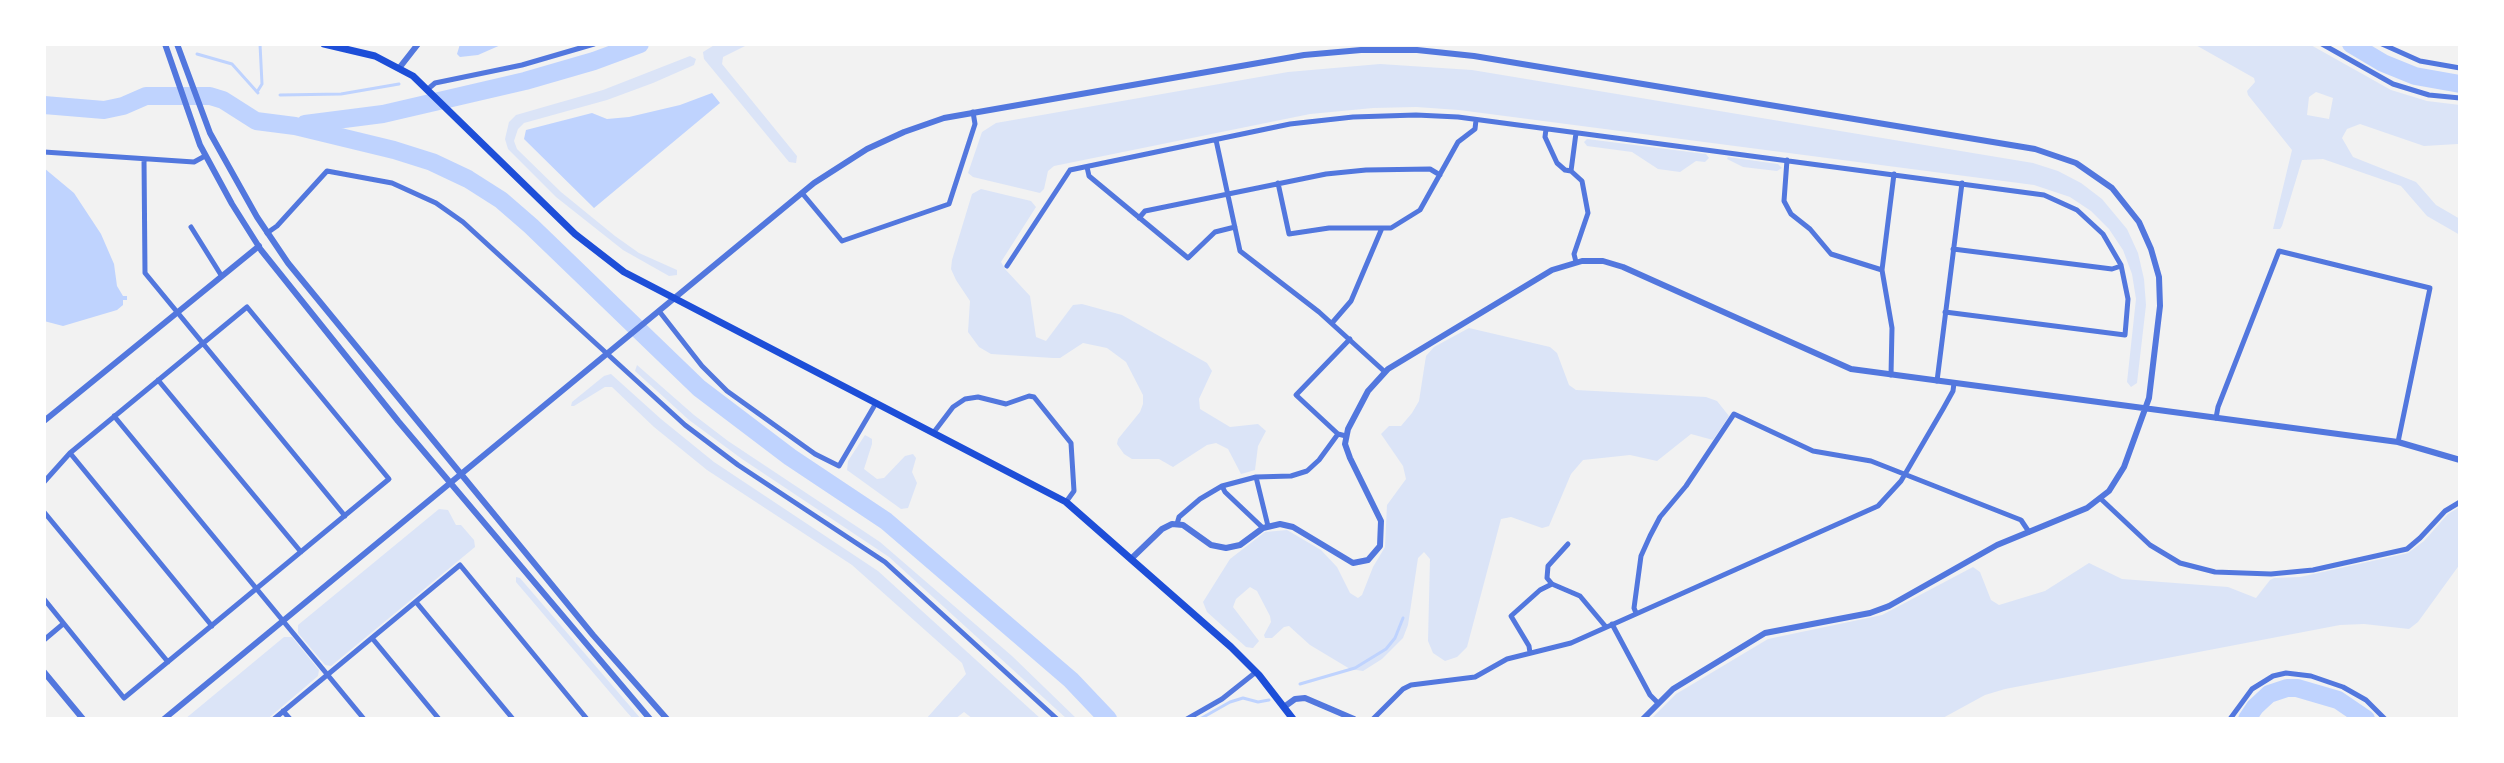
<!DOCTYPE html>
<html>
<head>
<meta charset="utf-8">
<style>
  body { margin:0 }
  #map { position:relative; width:2504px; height:763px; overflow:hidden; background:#f2f2f2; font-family:"Open Sans",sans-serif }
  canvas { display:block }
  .frame { position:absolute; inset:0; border:46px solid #fff; pointer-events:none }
</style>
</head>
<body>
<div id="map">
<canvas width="2504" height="763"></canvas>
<div class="frame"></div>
</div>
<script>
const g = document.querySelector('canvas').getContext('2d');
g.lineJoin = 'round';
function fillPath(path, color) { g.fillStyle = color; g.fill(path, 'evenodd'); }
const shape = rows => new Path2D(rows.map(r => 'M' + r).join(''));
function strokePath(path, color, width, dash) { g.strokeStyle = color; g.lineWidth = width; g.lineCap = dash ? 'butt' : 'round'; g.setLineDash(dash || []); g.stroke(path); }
fillPath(shape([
  [716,44,749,44,723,57,722,64,797,156,796,163,789,162,704,59,703,52],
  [2194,44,2309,44,2391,90,2427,101,2460,105,2460,143,2458,144,2424,146,2360,124,2347,129,2342,138,2353,157,2416,182,2436,205,2460,219,2460,235,2427,216,2401,186,2323,159,2302,160,2282,226,2280,229,2273,229,2292,150,2248,95,2247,91,2255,82,2254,78],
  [2316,92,2333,98,2329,119,2307,115,2309,97],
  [690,56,696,59,694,65,653,83,607,100,524,123,518,129,514,141,517,149,561,192,615,236,639,253,677,270,677,275,669,276,623,250,556,197,508,149,505,139,509,122,516,115,603,90],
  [1380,64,1472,70,2033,163,2058,171,2081,183,2102,199,2127,229,2138,253,2144,279,2146,305,2137,383,2131,387,2127,382,2136,299,2132,274,2123,250,2109,229,2091,211,2070,197,2034,185,1459,110,1416,107,1373,108,1310,114,1054,166,1048,171,1044,189,1040,193,973,177,968,173,982,132,996,123,1288,72],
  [1587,139,1706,154,1709,158,1705,162,1696,161,1680,172,1658,169,1632,152,1587,146,1584,142],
  [1728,157,1778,164,1782,168,1777,171,1743,167,1727,159],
  [981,189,1031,201,1036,207,1001,262,1005,269,1030,296,1036,337,1046,341,1073,305,1082,304,1122,315,1207,363,1212,371,1199,399,1200,409,1230,427,1258,424,1266,431,1258,446,1255,470,1241,474,1228,449,1216,443,1207,445,1173,467,1159,459,1132,459,1124,454,1117,444,1118,439,1140,412,1143,404,1143,395,1126,362,1107,348,1083,343,1060,358,1053,358,991,354,979,347,968,332,970,301,956,280,951,269,952,260,972,194],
  [1469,328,1550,347,1557,353,1569,385,1576,390,1706,397,1717,401,1729,416,1713,440,1691,434,1657,461,1630,455,1583,460,1571,474,1549,526,1542,528,1511,517,1501,519,1467,647,1457,657,1445,661,1433,653,1428,641,1430,559,1424,552,1418,558,1408,625,1403,638,1382,659,1363,671,1350,669,1310,645,1289,626,1284,627,1272,638,1265,638,1264,635,1271,622,1270,616,1257,591,1250,587,1236,599,1233,607,1259,641,1253,648,1246,647,1207,612,1203,602,1230,559,1265,532,1287,530,1321,550,1337,567,1350,593,1358,598,1362,595,1373,567,1385,547,1387,505,1406,479,1403,466,1381,434,1389,426,1401,426,1412,413,1419,401,1426,356,1434,347],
  [637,365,694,415,728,441,880,542,1012,656,1077,719,1067,719,889,557,742,459,689,420,635,371],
  [611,374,661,419,714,462,878,571,1041,719,973,719,964,712,955,719,926,719,966,674,962,663,852,565,707,470,654,427,612,387,605,387,574,406,571,406,572,402,604,376],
  [865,435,872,439,872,444,864,469,877,479,884,478,905,456,913,454,916,458,912,472,917,483,908,508,901,509,847,470,848,461],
  [2458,508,2460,564,2418,622,2409,629,2364,624,2340,625,2005,689,1985,695,1941,719,1651,719,1676,694,1768,639,1882,615,1973,567,1980,572,1991,600,1999,605,2045,591,2089,563,2122,579,2228,587,2256,598,2270,580,2274,578,2300,577,2408,553,2424,541,2448,514],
  [439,509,448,510,456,525,461,525,474,540,475,547,331,666,325,665,298,633,298,625],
  [516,577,520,578,641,719,633,719,625,710,516,582],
  [284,637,292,637,319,670,318,676,271,716,267,719,185,719]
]), '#dbe4f7');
fillPath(shape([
  [460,44,503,44,478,55,460,57,457,54],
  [712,93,720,103,594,208,524,139,526,130,592,113,607,119,629,117,680,105],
  [44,168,74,193,101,234,114,264,117,286,123,296,127,296,127,300,123,300,123,305,117,310,63,326,44,321]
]), '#bfd3fe');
strokePath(shape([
  [197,54,232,64,258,93],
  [257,92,262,84,260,44],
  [280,95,341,94,399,84],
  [1300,684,1355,668,1386,649,1395,638,1403,618],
  [1200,719,1230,702,1243,698,1258,702,1269,700]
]), '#bfd3fe', 3);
strokePath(shape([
  [2351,44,2383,63,2415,76,2460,84],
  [44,105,104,110,123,106,146,96,210,96,223,100,256,121,295,126,394,150,432,162,468,179,501,200,531,226,699,388,790,457,886,521,1071,680,1108,719],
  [305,124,383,114,525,81,594,61,640,44],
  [2247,719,2255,707,2269,694,2287,688,2297,688,2338,700,2366,719]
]), '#bfd3fe', 18);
strokePath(shape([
  [2322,44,2393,84,2429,95,2460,98],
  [2382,44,2420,61,2460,68],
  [428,89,435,83,522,65,594,44],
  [1546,129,1545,137,1557,163,1565,170,1571,171],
  [1216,140,1240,251,1319,312,1385,372],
  [44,152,194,162,205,156],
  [144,159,145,273,345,516],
  [1787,160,1784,201,1791,214,1810,229,1831,254,1882,270],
  [1087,167,1089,176,1188,258,1215,232,1235,227],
  [1278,183,1289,234,1329,228,1391,228,1420,210,1458,142,1475,129,1476,120],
  [802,193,842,241,949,204,975,124,973,112],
  [1139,218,1145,211,1326,174,1366,170,1430,169,1440,175],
  [191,227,221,275],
  [267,233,277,226,327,171,392,183,436,203,463,222,685,425,738,465,885,562,1057,719],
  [1953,249,2112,269,2121,266],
  [1576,262,1574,254,1588,213,1582,181,1571,171,1576,133],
  [1007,266,1070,170,1290,124,1353,117,1416,115,1458,117,2044,195,2077,210,2103,234,2121,265,2128,299,2125,335,1945,312],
  [659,311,702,366,727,391,815,454,839,466,876,403],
  [1332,323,1351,301,1382,228],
  [1891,375,1892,328,1882,270,1894,174],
  [158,380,301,552],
  [1937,381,1962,183],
  [114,416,364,719],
  [2216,418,2218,407,2279,251,2430,288,2398,442],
  [934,432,953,407,965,399,978,397,1006,404,1029,396,1034,397,1071,443,1074,491,1066,502],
  [1346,436,1338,434,1296,395,1350,339],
  [70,453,212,626],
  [1256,477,1268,526],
  [44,482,70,453,247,307,389,479,124,698,44,599],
  [1222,486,1225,492,1263,528],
  [2101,499,2150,545,2180,563,2215,572,2271,574,2313,570,2407,549,2420,538,2445,511,2460,502],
  [44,512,168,662],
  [1177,524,1179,517,1200,499,1222,486,1256,477,1291,476,1307,471,1319,460,1338,434],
  [1568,544,1548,566,1547,578,1552,584,1580,596,1606,627],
  [416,602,513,719],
  [1636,613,1634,608,1641,556,1650,536,1660,517,1686,486,1734,414,1813,451,1871,461,2021,520,2029,532],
  [1612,624,1650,695,1657,702],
  [372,638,439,719],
  [44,640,63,624],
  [1530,653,1529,646,1511,616,1540,590,1552,584],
  [283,711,290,719],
  [274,719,460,565,587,719],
  [1187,719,1222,699,1256,672],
  [1373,719,1403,689,1411,685,1475,677,1507,659,1571,643,1878,506,1901,481,1943,409,1953,391,1954,383],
  [2230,719,2252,689,2273,676,2286,673,2311,676,2343,687,2366,700,2385,719]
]), '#5277de', 5);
strokePath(shape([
  [165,44,200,145,232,204,261,250,398,421,650,719],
  [177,44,210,133,257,217,288,263,593,635,667,719],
  [400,67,418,44],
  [44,421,259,246],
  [1132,558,1162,529,1172,524,1183,525,1211,545,1226,548,1240,545,1263,528,1280,524,1293,527,1353,563,1368,560,1380,546,1381,521,1350,458,1345,444,1348,429,1368,391,1388,369,1552,270,1582,261,1603,261,1623,267,1851,369,2398,442,2460,460],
  [44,672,83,719],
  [1284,707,1295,699,1305,698,1354,719],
  [164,719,814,183,867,149,904,132,944,118,1304,55,1361,50,1417,50,1474,56,2035,149,2076,163,2112,188,2139,222,2151,249,2159,277,2160,306,2149,398,2124,467,2109,491,2087,508,1997,545,1889,606,1870,613,1765,633,1673,689,1643,719]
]), '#5277de', 6);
strokePath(shape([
  [324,44,375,56,413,76,575,234,624,272,1066,502,1231,647,1259,675,1293,719]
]), '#1d4ed8', 7);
</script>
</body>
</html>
